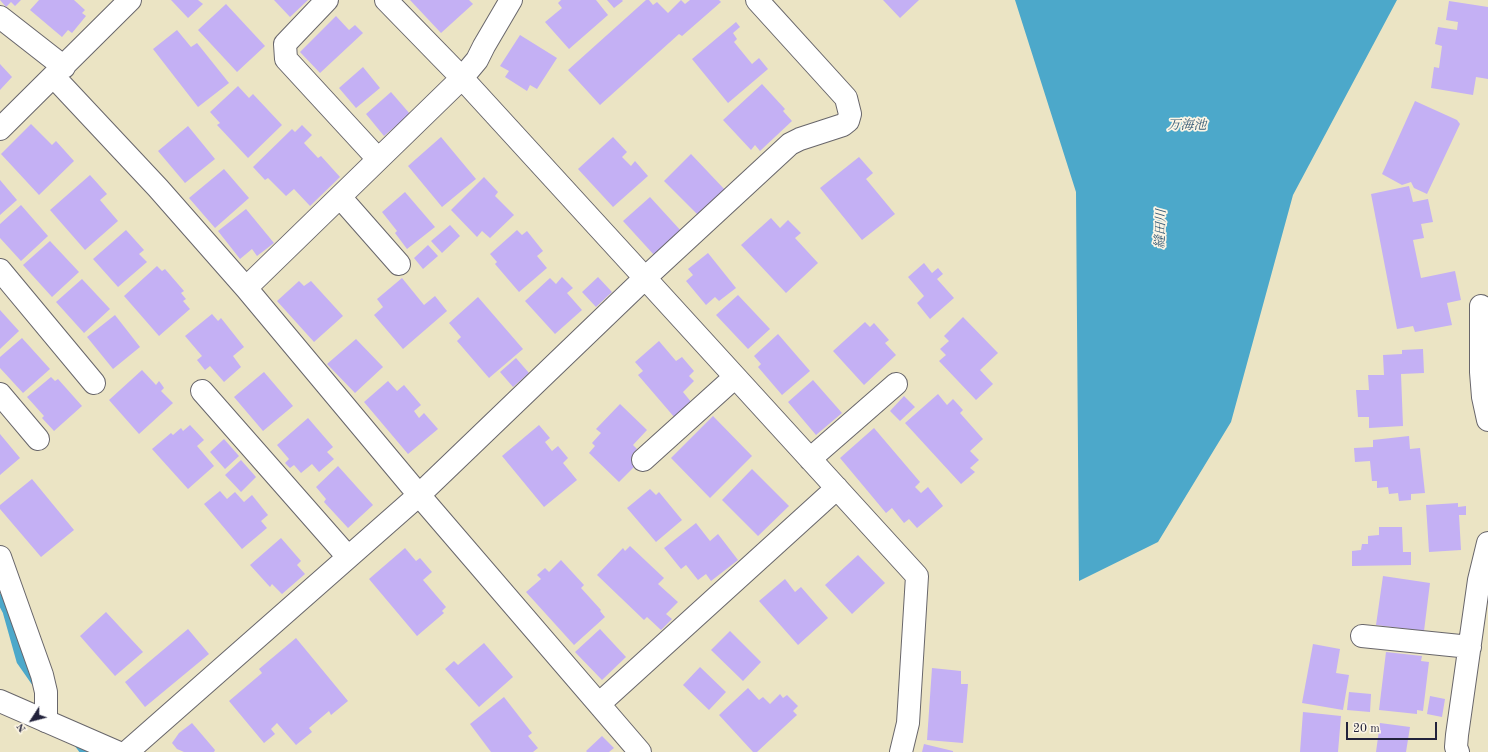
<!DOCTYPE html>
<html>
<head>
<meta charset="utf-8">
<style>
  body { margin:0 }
  #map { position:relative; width:1488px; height:752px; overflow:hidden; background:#ebe4c4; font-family:"Old Standard TT",serif }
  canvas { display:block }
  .north { position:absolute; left:12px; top:700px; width:40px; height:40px; -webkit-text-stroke:3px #fcf5e5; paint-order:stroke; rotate:234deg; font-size:11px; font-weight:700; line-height:16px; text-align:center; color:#22223b }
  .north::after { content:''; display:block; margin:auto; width:14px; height:18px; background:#22223b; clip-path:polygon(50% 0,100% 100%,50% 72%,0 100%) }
  .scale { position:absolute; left:1346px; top:722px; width:91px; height:18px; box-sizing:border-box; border:2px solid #22223b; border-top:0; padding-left:5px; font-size:12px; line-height:14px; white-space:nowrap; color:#22223b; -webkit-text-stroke:3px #fcf5e5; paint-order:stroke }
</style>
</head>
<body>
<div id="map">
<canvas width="1488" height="752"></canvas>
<div class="north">N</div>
<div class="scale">20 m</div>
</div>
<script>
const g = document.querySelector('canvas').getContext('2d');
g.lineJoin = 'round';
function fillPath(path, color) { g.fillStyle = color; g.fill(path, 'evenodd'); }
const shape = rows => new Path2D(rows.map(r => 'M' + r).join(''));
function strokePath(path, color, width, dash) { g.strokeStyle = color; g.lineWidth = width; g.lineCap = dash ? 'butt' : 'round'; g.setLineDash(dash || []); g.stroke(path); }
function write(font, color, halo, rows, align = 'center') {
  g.font = font + ' "Old Standard TT","Noto Serif JP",serif'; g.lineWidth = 3.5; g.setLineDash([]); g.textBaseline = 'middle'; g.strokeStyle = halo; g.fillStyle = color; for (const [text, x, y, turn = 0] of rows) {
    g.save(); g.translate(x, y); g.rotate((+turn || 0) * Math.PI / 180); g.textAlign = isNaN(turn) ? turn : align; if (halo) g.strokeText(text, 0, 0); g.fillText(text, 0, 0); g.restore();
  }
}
fillPath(shape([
  [1015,0,1397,0,1293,195,1231,422,1158,542,1079,581,1076,192]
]), '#4ca8ca');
strokePath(shape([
  [0,598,7,611,21,661,37,684],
  [76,740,85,752]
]), '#4ca8ca', 9);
fillPath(shape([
  [0,0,21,0,15,6,11,2,6,7],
  [39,0,74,0,85,10,82,13,86,16,72,33,68,30,62,37,30,10],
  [171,0,198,0,203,4,188,18],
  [274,0,308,0,290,17],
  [410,0,469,0,473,4,441,33],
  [561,0,596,0,608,15,569,49,545,22,562,8,558,3],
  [607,0,622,0,623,1,614,8],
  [646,0,649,0,653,5,657,2,668,13,681,0,685,4,690,0,719,0,721,2,682,36,679,34,600,105,568,70],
  [883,0,919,0,900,18],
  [1449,1,1488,7,1488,79,1476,77,1473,95,1431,88,1434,67,1439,68,1442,46,1435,44,1438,27,1457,30,1458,22,1446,20],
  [226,4,265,46,237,72,198,30],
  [336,16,349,30,355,25,363,33,320,73,300,52],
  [736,22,740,27,733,33,737,39,734,42,752,64,759,58,768,69,728,103,692,59],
  [177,30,191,47,197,43,229,83,198,107,153,49],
  [520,35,557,58,537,89,530,85,527,91,505,77,509,71,500,66],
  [0,64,12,77,0,90],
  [363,67,380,88,356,108,339,88],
  [762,84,785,109,783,111,792,121,760,151,755,145,751,150,723,120],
  [238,86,249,98,253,94,282,125,248,158,217,125,220,123,210,112],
  [391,92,410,114,384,136,366,114],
  [1415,101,1457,120,1460,124,1427,194,1414,188,1411,182,1402,185,1382,174],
  [31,124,52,145,56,141,74,161,39,195,1,154],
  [302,125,312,135,304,143,318,158,321,156,340,177,310,206,294,189,286,196,268,178,265,180,253,167,292,129,295,132],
  [188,126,215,159,185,183,158,151],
  [441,137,476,179,442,207,408,166],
  [613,137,627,152,622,157,631,166,635,161,648,176,613,207,578,169],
  [691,154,726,191,700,217,664,181],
  [859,157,873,173,866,179,895,214,862,240,820,188],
  [224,169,249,198,215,228,189,198],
  [90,175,107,194,100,200,118,221,85,250,50,210],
  [484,177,498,192,495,196,514,215,490,238,482,231,477,237,451,210],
  [0,180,17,200,0,215],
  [1409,186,1413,202,1428,199,1433,222,1421,224,1424,238,1413,240,1421,278,1455,271,1461,300,1447,303,1452,325,1415,332,1413,326,1397,329,1371,194],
  [405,192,435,227,407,249,395,233,397,231,382,212],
  [650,197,682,232,655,256,623,221],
  [21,205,48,236,21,261,0,238,0,224],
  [246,209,274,243,257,256,252,249,240,259,218,231],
  [771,218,780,228,788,220,801,233,795,238,818,263,786,293,741,245],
  [450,225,460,236,442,253,431,241],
  [126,230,144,250,139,254,147,262,118,287,93,259],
  [517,230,522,235,527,231,543,251,537,256,547,268,519,292,495,264,497,262,490,254],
  [50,241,79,272,52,297,23,265],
  [428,245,438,256,423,269,414,258],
  [708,253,736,288,719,301,715,297,706,305,686,281,693,275,688,269],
  [924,263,932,273,938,268,943,274,937,279,954,298,930,319,917,303,924,296,908,277],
  [157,266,162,271,165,269,184,291,181,293,186,299,183,301,190,309,159,336,124,296],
  [562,277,573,288,567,293,582,310,555,334,525,301,550,278,556,284],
  [598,277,612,292,596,307,582,292],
  [402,278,424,305,435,296,447,311,403,349,374,315,383,307,377,299],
  [82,279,110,309,84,333,56,302],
  [299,281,304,286,311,281,343,316,314,342,277,301],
  [738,295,770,329,748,349,716,315],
  [478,297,523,349,489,378,457,341,461,337,449,323],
  [0,310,19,331,0,349],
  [212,314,218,321,221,318,244,347,233,356,241,367,224,382,210,366,205,370,197,360,202,356,185,336],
  [115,315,140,347,113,369,87,337],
  [963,317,998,353,980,370,993,384,976,400,939,361,946,355,940,349,949,341,944,336],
  [865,322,870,327,874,323,889,340,885,343,896,355,864,385,833,351],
  [778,334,810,371,782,395,758,367,761,364,754,356],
  [22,338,50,369,23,393,0,368,0,357],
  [356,339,383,367,355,393,327,364],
  [659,341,676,361,682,357,694,371,689,376,694,381,683,392,692,403,675,418,638,375,643,371,635,362],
  [1423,349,1424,373,1401,374,1403,426,1369,428,1369,417,1358,417,1356,390,1369,390,1368,375,1384,375,1383,355,1402,354,1402,350],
  [516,358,529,373,513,387,500,372],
  [142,370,156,385,159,381,162,385,164,388,161,391,173,403,139,434,109,400],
  [264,372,293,406,263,431,234,397],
  [51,377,55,381,58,379,82,406,54,431,42,418,44,416,27,397],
  [813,380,842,413,816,435,788,402],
  [388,381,397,391,404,385,421,405,414,411,419,418,424,413,438,429,408,454,364,402],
  [938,394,947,405,953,399,963,410,960,413,983,439,970,451,979,460,970,468,975,472,961,484,905,423],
  [904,396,915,407,900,421,890,411],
  [620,404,647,430,633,445,637,449,632,455,639,462,619,482,589,453,595,446,592,443,601,433,596,429],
  [713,416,752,456,710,498,671,458],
  [308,418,333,447,327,452,334,459,319,472,312,464,301,473,294,465,290,468,285,463,289,459,277,445],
  [190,425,204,440,197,446,214,466,188,489,152,449,171,433,173,435,181,428,183,431],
  [539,425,550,438,545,442,552,451,558,446,568,458,563,463,577,480,544,507,502,456],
  [874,428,920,482,915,487,921,493,928,487,943,506,917,528,909,519,904,523,892,508,886,513,840,458],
  [0,434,20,458,0,475],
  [1409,436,1410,449,1420,448,1425,493,1411,494,1411,500,1399,501,1398,493,1389,494,1388,487,1377,488,1377,481,1372,481,1370,461,1355,462,1354,448,1373,447,1373,440],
  [224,439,239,456,225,469,210,452],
  [241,460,256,477,241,492,225,475],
  [338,466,373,505,348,528,324,502,326,499,316,487],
  [752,469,789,506,758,536,722,500],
  [32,479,74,530,41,557,0,509,0,505],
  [650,489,656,495,659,492,682,520,656,542,627,508],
  [220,491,227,499,235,492,244,502,252,495,268,515,261,521,267,528,242,549,204,504],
  [1458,503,1458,507,1466,506,1466,515,1459,515,1461,550,1429,552,1426,505],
  [696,523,710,541,718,534,738,560,711,581,706,574,698,580,686,565,681,569,664,548],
  [1379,527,1402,527,1403,552,1411,552,1411,565,1352,566,1352,551,1361,550,1362,544,1368,544,1368,536,1379,535],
  [281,538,301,561,297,565,305,574,282,594,272,584,270,587,250,565],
  [630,546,664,578,658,584,678,602,666,614,672,619,661,630,647,617,644,620,597,575,623,548,625,551],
  [405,548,416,561,420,558,432,572,423,580,446,607,442,611,444,613,417,636,369,579],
  [858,555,885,583,852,614,825,585],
  [561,560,584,585,581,588,601,610,600,611,605,617,574,645,526,592,541,579,537,575,545,568,549,572],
  [1383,576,1430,583,1424,631,1376,625],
  [785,579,795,592,801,587,828,618,798,645,759,601],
  [106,612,143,652,115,676,80,636],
  [188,629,209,654,145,707,125,682],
  [600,629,626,657,602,680,575,652],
  [730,631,761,662,743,681,711,650],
  [296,638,348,701,331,715,329,711,309,728,312,732,296,745,277,723,271,729,275,734,264,743,229,701,262,673,259,669],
  [484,643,513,677,479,707,445,669,454,661,458,665],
  [1313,644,1340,649,1336,673,1349,675,1343,710,1302,703],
  [1386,652,1422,656,1421,661,1429,662,1423,711,1417,710,1417,714,1379,710],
  [700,667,726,692,709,710,683,685],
  [932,668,961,671,961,684,968,684,963,743,927,740],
  [748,688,759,700,763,697,770,704,780,694,783,698,787,695,798,706,793,711,797,715,757,752,753,752,719,715],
  [1349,692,1371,694,1370,712,1347,710],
  [1430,696,1445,699,1442,717,1427,714],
  [504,697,532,733,528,736,538,748,533,752,491,752,470,724],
  [1303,712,1341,716,1338,752,1300,752],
  [192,723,215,750,214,752,184,752,177,749,172,743,179,733],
  [1380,723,1410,727,1406,752,1376,752],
  [602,736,614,748,609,752,587,752,586,751],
  [924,744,953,751,953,752,922,752]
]), '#c4b0f4');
const minor = shape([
  [327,0,285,44,286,59,378,159],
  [757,0,846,98,850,114,848,121,843,125,800,139,790,144,645,278,917,576,908,723,901,752],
  [0,17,64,67],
  [54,77,158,188,246,288,462,78,477,60,484,46,511,0],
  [0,129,130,0],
  [340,197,399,264],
  [0,270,94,383],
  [246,288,419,495,640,752],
  [1481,306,1481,372,1483,397,1488,420],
  [202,391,348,557],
  [0,394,38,439],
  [810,459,896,384],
  [643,460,735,377],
  [0,557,42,675,46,692,46,721],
  [1362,636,1470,647],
  [599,704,837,488],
  [127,752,419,495,645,278,462,78,386,0],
  [1458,752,1456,747,1457,735,1479,580,1488,543]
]);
const secondary = shape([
  [0,701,117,752]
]);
strokePath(minor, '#68666b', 24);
strokePath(secondary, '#68666b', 24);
strokePath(minor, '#fff', 22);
strokePath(secondary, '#fff', 22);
write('italic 13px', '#335874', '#fcf5e5', [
  ["万海池",1187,126],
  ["縫田川",1161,229,-88]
]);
</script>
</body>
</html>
